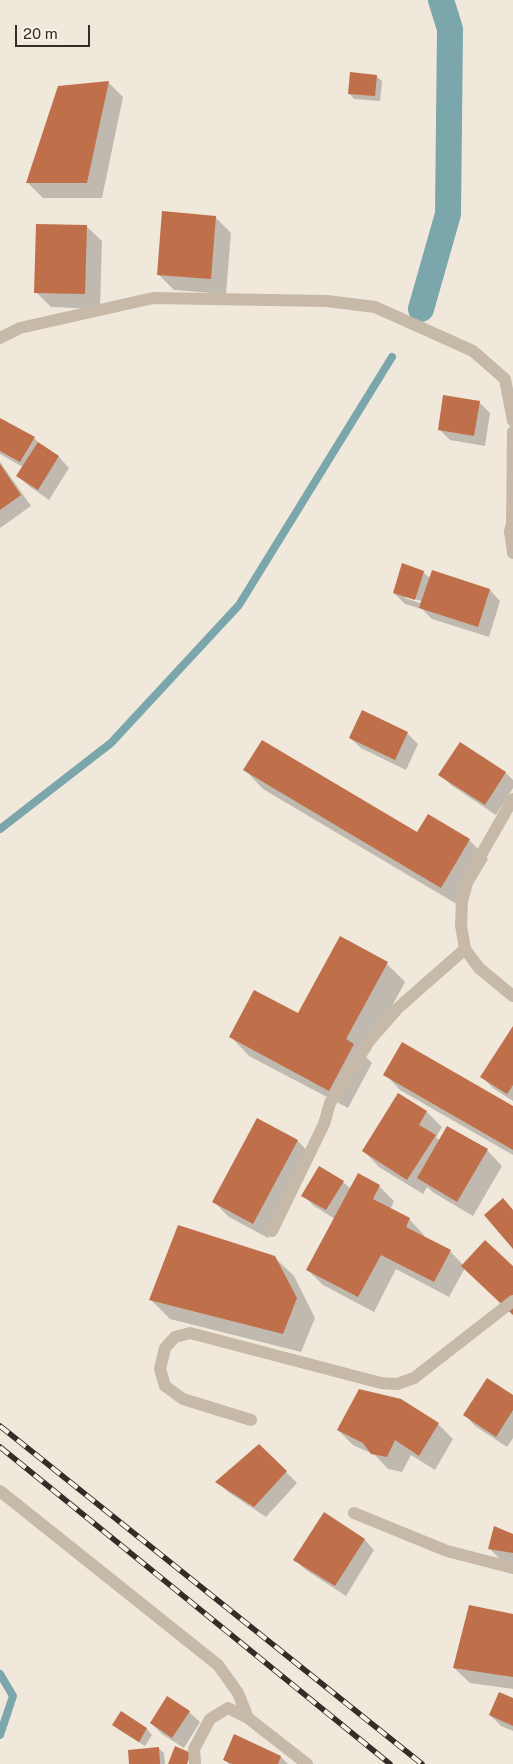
<!DOCTYPE html>
<html>
<head>
<meta charset="utf-8">
<style>
  body { margin:0 }
  #map { position:relative; width:513px; height:1764px; overflow:hidden; background:#f0e8db; font-family:"Public Sans",sans-serif }
  canvas { display:block }
  .scale { position:absolute; left:15px; top:25px; width:75px; height:22px; box-sizing:border-box; border:2px solid #342d27; border-top:0; padding-left:6px; font-size:15px; line-height:18px; white-space:nowrap; color:#342d27; -webkit-text-stroke:4px #f8f2e7; paint-order:stroke }
</style>
</head>
<body>
<div id="map">
<canvas width="513" height="1764"></canvas>
<div class="scale">20 m</div>
</div>
<script>
const g = document.querySelector('canvas').getContext('2d');
g.lineJoin = 'round';
function fillPath(path, color) { g.fillStyle = color; g.fill(path, 'evenodd'); }
const shape = rows => new Path2D(rows.map(r => 'M' + r).join(''));
function strokePath(path, color, width, dash) { g.strokeStyle = color; g.lineWidth = width; g.lineCap = dash ? 'butt' : 'round'; g.setLineDash(dash || []); g.stroke(path); }
fillPath(shape([
  [376,76,382,81,380,101,354,99,349,93],
  [108,82,123,97,102,198,43,198,28,183],
  [215,217,231,233,226,294,174,290,158,274],
  [86,226,102,241,100,309,51,307,36,292],
  [479,402,490,413,485,446,450,440,439,429],
  [0,419,34,438,43,447,59,457,69,468,49,500,29,486,18,476,23,467,0,454],
  [0,462,31,506,0,528],
  [423,572,430,578,490,590,500,601,489,637,432,619,422,609,405,604,394,593],
  [405,596,421,601,420,603,405,598],
  [407,733,418,744,406,770,361,748,350,738],
  [245,770,417,834,428,816,469,840,488,859,460,906,263,789],
  [505,772,513,780,513,788,496,815,451,785,440,775],
  [387,964,405,982,365,1056,372,1063,348,1108,249,1056,231,1037,298,1015],
  [513,1030,513,1101,493,1088,482,1077],
  [385,1074,513,1107,513,1155,400,1090],
  [427,1112,442,1127,436,1137,440,1141,487,1150,502,1166,473,1216,434,1193,427,1187,423,1194,379,1167,364,1151],
  [258,1120,298,1141,313,1157,268,1238,229,1217,214,1202],
  [343,1182,351,1189,379,1186,394,1201,390,1210,409,1219,424,1235,423,1237,450,1251,463,1265,513,1268,513,1314,465,1268,449,1297,396,1269,374,1312,323,1285,308,1270,335,1219,314,1206,303,1195],
  [274,1257,294,1276,315,1318,301,1352,170,1319,151,1300],
  [513,1397,513,1438,507,1447,475,1426,465,1415],
  [438,1424,453,1439,435,1470,411,1455,402,1472,388,1469,375,1455,353,1445,338,1430],
  [259,1445,297,1483,266,1517,228,1492,217,1482],
  [513,1536,513,1562,501,1560,490,1549],
  [364,1539,374,1550,346,1596,306,1570,295,1560],
  [513,1615,513,1689,470,1683,454,1668],
  [513,1699,513,1731,501,1726,490,1715],
  [189,1712,200,1722,184,1748,162,1734,151,1723],
  [121,1713,147,1729,152,1735,145,1746,119,1730,114,1725],
  [235,1736,281,1757,288,1764,229,1764,224,1759],
  [158,1748,164,1753,165,1764,130,1764]
]), '#0003');
strokePath(shape([
  [0,829,111,743,239,605,392,357],
  [0,1674,13,1696,0,1735]
]), '#7ba6ab', 8);
strokePath(shape([
  [421,309,448,214,450,29,441,0]
]), '#7ba6ab', 26);
fillPath(shape([
  [350,72,377,75,375,96,348,94],
  [109,81,87,183,26,183,58,86],
  [162,211,216,216,211,279,157,275],
  [36,224,87,225,85,294,34,293],
  [443,395,480,401,474,436,438,430],
  [0,418,35,437,20,462,0,451],
  [38,442,59,456,38,490,16,476],
  [0,464,21,495,0,510],
  [402,563,424,571,415,600,393,593],
  [432,570,490,589,478,627,419,608],
  [362,710,408,732,395,760,349,738],
  [262,740,417,832,428,814,470,839,441,888,243,770],
  [460,742,506,772,485,805,438,775],
  [340,936,388,962,346,1039,354,1044,329,1091,229,1037,254,990,298,1013],
  [513,1026,513,1085,507,1094,480,1077],
  [402,1042,513,1106,513,1150,383,1075],
  [398,1093,427,1111,419,1125,436,1135,407,1180,362,1151],
  [257,1118,298,1140,253,1224,212,1202],
  [447,1126,488,1149,457,1202,417,1178],
  [319,1166,344,1181,326,1210,301,1196],
  [358,1173,380,1185,373,1199,410,1218,406,1227,451,1250,434,1282,381,1255,358,1297,306,1270],
  [503,1198,513,1210,513,1249,484,1215],
  [178,1225,275,1256,297,1298,283,1334,149,1300],
  [485,1240,513,1266,513,1315,461,1266],
  [487,1378,513,1395,513,1410,496,1437,463,1415],
  [359,1389,401,1399,439,1423,419,1456,395,1440,387,1457,371,1454,363,1443,337,1430],
  [259,1444,287,1471,254,1507,215,1482],
  [324,1512,365,1539,335,1586,293,1560],
  [494,1526,513,1534,513,1553,488,1549],
  [469,1605,513,1614,513,1677,453,1668],
  [499,1692,513,1698,513,1726,489,1715],
  [167,1696,190,1711,172,1738,150,1723],
  [121,1711,147,1728,139,1742,112,1725],
  [234,1734,281,1756,278,1764,232,1764,223,1760],
  [175,1746,191,1753,187,1764,168,1764],
  [159,1747,160,1764,129,1764,128,1750]
]), '#bf6f4a');
strokePath(shape([
  [0,338,20,328,153,298,327,301,375,307,473,351,505,379,513,421],
  [513,432,512,524,510,531,513,553],
  [513,799,469,876,462,901,461,925,465,949,479,968,513,996],
  [272,1231,324,1124,330,1103,370,1040,398,1008,465,949],
  [251,1420,183,1399,165,1386,160,1369,165,1348,175,1337,190,1333,381,1383,397,1384,414,1378,513,1301],
  [0,1491,218,1665,238,1693,248,1718],
  [354,1513,447,1551,513,1568],
  [195,1764,194,1749,210,1719,228,1708,248,1718,307,1764]
]), '#c7b9a8', 12);
const rail = shape([
  [0,1426,422,1764],
  [0,1447,390,1764]
]);
strokePath(rail, '#342d27', 5.5);
strokePath(rail, '#f8f2e7', 4, [11]);
</script>
</body>
</html>
